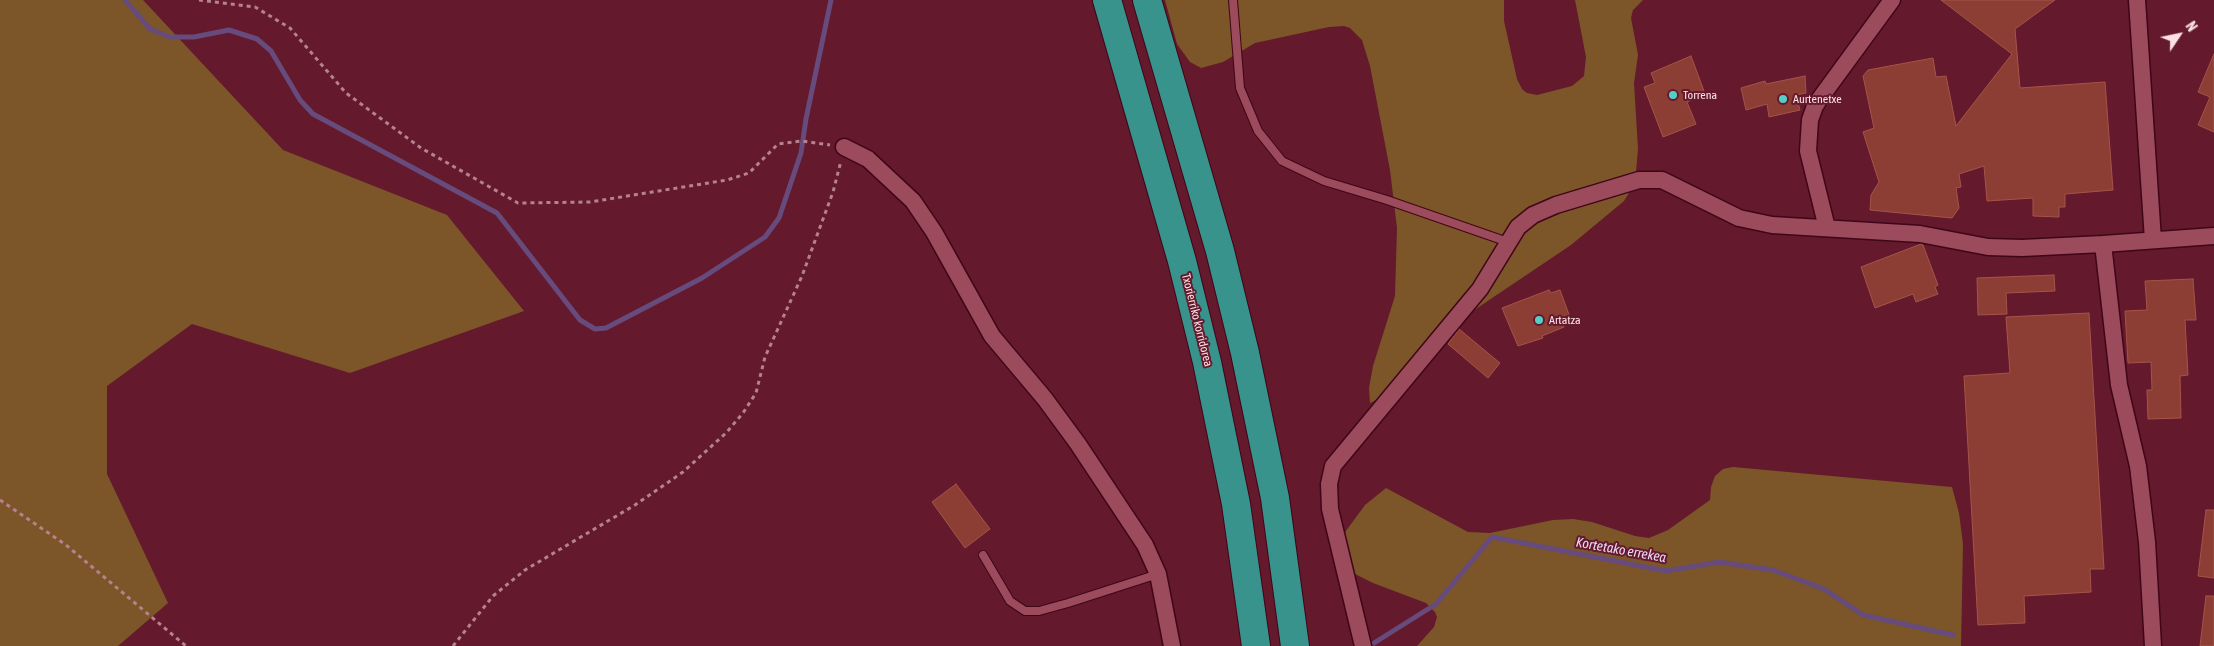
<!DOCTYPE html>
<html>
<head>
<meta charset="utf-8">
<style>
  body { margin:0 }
  #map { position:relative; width:2214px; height:646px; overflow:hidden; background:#64192d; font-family:"Asap Condensed",sans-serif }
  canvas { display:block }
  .north { position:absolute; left:2154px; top:10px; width:50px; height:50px; -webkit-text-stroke:4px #64192d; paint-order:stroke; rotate:56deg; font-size:14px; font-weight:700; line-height:20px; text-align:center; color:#fee1e5 }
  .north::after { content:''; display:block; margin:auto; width:18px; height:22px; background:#fee1e5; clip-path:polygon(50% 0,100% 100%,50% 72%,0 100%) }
</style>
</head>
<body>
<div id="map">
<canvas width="2214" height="646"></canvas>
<div class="north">N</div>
</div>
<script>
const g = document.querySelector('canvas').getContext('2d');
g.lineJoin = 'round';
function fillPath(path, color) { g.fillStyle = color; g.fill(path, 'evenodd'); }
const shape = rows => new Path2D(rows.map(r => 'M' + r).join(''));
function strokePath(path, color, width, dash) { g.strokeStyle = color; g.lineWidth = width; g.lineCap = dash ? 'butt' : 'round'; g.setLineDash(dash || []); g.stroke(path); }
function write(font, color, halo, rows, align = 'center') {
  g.font = font + ' "Asap Condensed",sans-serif'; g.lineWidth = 4; g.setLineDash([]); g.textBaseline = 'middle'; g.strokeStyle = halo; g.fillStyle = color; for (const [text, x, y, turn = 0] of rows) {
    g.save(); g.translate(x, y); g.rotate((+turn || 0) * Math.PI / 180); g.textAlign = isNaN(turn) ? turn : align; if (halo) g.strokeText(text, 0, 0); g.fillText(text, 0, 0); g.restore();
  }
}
fillPath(shape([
  [0,0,143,0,283,150,447,215,524,311,350,373,192,324,107,386,107,474,168,603,118,646,0,646],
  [1165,0,1504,0,1504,21,1517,79,1522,89,1527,93,1537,95,1572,86,1584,76,1586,57,1575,0,1643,0,1633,10,1631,18,1638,55,1634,83,1638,149,1635,183,1624,201,1571,245,1455,323,1380,398,1370,403,1369,388,1373,366,1395,296,1397,228,1390,170,1370,66,1362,40,1350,28,1344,26,1329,27,1255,43,1223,62,1201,68,1190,62,1177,44],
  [1733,467,1952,487,1959,513,1963,544,1961,646,1417,646,1434,627,1437,617,1435,612,1426,603,1373,583,1353,573,1343,535,1365,505,1386,488,1468,532,1490,533,1553,520,1573,519,1592,522,1635,536,1649,538,1668,530,1710,500,1711,487,1715,476,1723,469]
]), '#7c5628');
strokePath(shape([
  [125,0,150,29,170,37,194,37,229,30,257,39,271,51,300,100,313,114,497,213,580,320,595,329,606,328,702,278,765,237,779,218,801,153,806,119,831,0],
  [1374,643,1436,604,1492,537,1666,571,1719,562,1773,570,1824,589,1863,615,1953,635]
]), '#664b7c', 5);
const building = shape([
  [1941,0,2055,0,2015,29,2020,88,2105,82,2113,190,2065,194,2065,207,2059,207,2059,217,2033,216,2033,198,1987,201,1984,166,1959,174,1961,187,1956,188,1959,208,1952,218,1870,210,1871,195,1879,182,1863,132,1874,128,1863,76,1868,70,1933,58,1936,77,1946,76,1956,126,2012,54,1941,0],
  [2214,54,2214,132,2198,125,2210,97,2198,92,2214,54],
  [1691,56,1704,91,1698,93,1699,97,1687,102,1696,124,1663,137,1644,87,1655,83,1651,73,1691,56],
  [1805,76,1806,93,1796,95,1800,110,1769,117,1767,104,1746,110,1741,88,1765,81,1766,84,1805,76],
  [1921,244,1923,245,1938,285,1935,287,1938,294,1916,302,1913,294,1875,308,1861,267,1921,244],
  [2054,275,2055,291,2006,293,2007,314,1978,315,1977,278,2054,275],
  [2193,279,2196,320,2185,320,2188,375,2180,376,2181,418,2148,419,2147,390,2152,390,2151,362,2128,363,2125,311,2147,310,2145,281,2193,279],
  [1549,290,1551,293,1560,290,1571,320,1563,323,1564,327,1542,336,1543,338,1518,346,1502,308,1549,290],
  [2089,313,2104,569,2090,569,2091,592,2024,596,2025,623,1978,625,1964,376,2010,373,2006,317,2089,313],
  [1459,329,1500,363,1488,378,1448,344,1459,329],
  [956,484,990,529,965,548,932,502,956,484],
  [2206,510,2214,510,2214,578,2198,576,2206,510],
  [2206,596,2214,596,2214,646,2200,646,2206,596]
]);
fillPath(building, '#8c3e35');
strokePath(building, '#a5544a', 1);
const lane = shape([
  [1233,0,1240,88,1258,131,1282,161,1324,181,1387,200,1508,242],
  [983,555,1010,601,1025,611,1039,611,1068,603,1158,574]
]);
const street = shape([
  [2137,0,2153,240],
  [844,147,868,159,913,201,934,232,992,336,1045,399,1078,444,1145,545,1158,574,1172,646],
  [1827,228,1808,151,1810,120,1815,106,1821,97,1892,0],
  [2103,244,2119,385,2138,466,2147,542,2153,646],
  [1363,646,1330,509,1329,484,1333,466,1480,289,1518,227,1533,215,1556,205,1639,180,1662,180,1739,218,1772,225,1920,234,1988,247,2022,248,2103,244,2214,236]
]);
const highway = shape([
  [1107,0,1182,261,1207,362,1236,504,1256,646],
  [1147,0,1220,251,1245,353,1275,498,1295,646]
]);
strokePath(lane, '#3f0618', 10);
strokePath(street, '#3f0618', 19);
strokePath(highway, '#3f0618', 30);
strokePath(shape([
  [199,0,255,7,290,28,346,93,421,148,518,203,590,202,727,180,749,173,778,144,802,141,830,145],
  [0,500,66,545,186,646],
  [453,646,493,596,525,570,635,505,683,472,726,433,743,413,756,393,765,357,802,276,833,192,841,161]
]), '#b5828e', 3, [4, 4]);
strokePath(lane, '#9b4b5b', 8);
strokePath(street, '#9b4b5b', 16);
strokePath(highway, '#39938d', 28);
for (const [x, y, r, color] of [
  [1673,95,5,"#55cec5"],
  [1783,99,5,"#55cec5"],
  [1539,320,5,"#55cec5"]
]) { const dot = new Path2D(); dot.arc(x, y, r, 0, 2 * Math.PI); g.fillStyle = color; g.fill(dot); strokePath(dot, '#64192d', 2); }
write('12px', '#fee1e5', '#64192d', [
  ["Torrena",1683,95],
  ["Aurtenetxe",1793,99],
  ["Artatza",1549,320]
], 'left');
write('12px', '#fee1e5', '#64192d', [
  ["Txorierriko korridorea",1197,320,76]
]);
write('italic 14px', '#e9d9f8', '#64192d', [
  ["Kortetako errekea",1621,550,10]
]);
</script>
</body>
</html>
